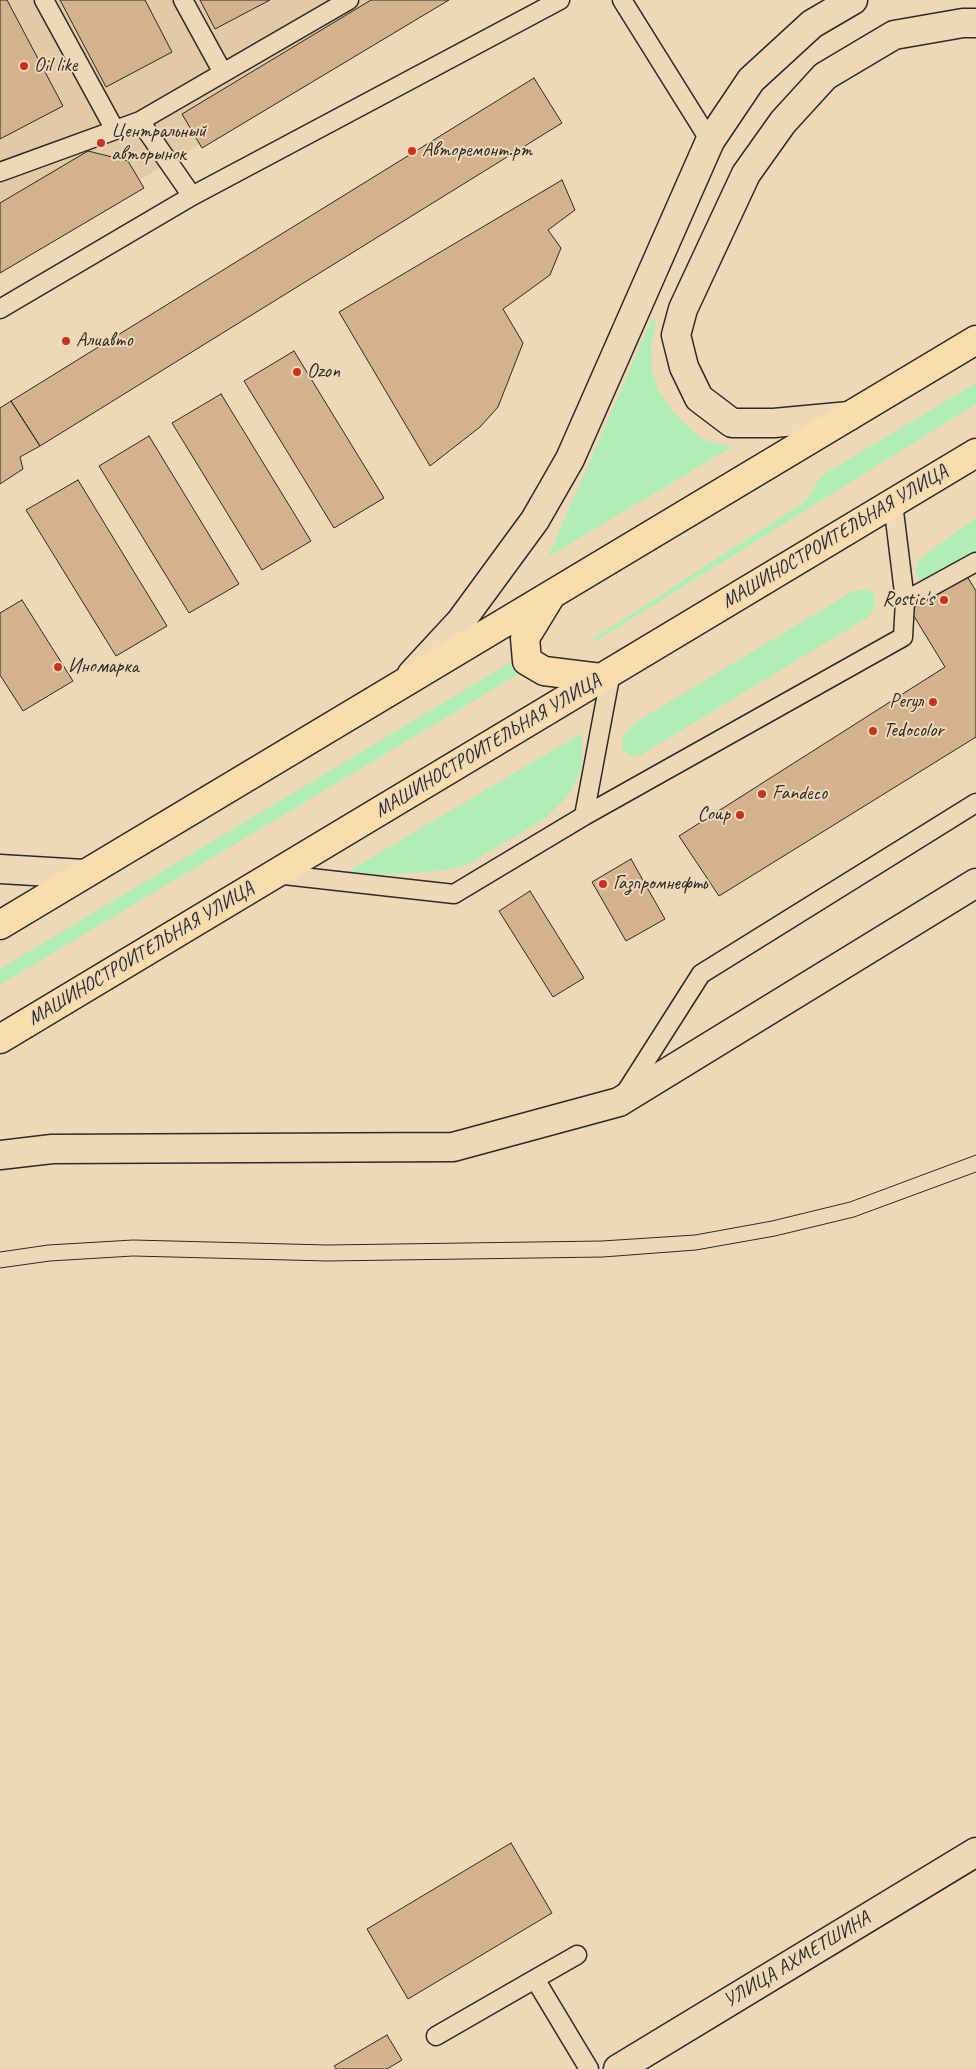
<!DOCTYPE html>
<html>
<head>
<meta charset="utf-8">
<style>
  body { margin:0 }
  canvas { display:block; background:#efd8b7 }
</style>
</head>
<body>
<canvas width="976" height="2069"></canvas>
<script>
const g = document.querySelector('canvas').getContext('2d');
g.lineJoin = 'round';
function fillPath(path, color) { g.fillStyle = color; g.fill(path, 'evenodd'); }
const shape = rows => new Path2D(rows.map(r => 'M' + r).join(''));
function strokePath(path, color, width, dash) { g.strokeStyle = color; g.lineWidth = width; g.lineCap = dash ? 'butt' : 'round'; g.setLineDash(dash || []); g.stroke(path); }
function write(font, color, halo, rows, align = 'center') {
  g.font = font + ' Caveat,sans-serif'; g.lineWidth = 4; g.setLineDash([]); g.textBaseline = 'middle'; g.strokeStyle = halo; g.fillStyle = color; for (const [text, x, y, turn = 0] of rows) {
    g.save(); g.translate(x, y); g.rotate((+turn || 0) * Math.PI / 180); g.textAlign = isNaN(turn) ? turn : align; if (halo) g.strokeText(text, 0, 0); g.fillText(text, 0, 0); g.restore();
  }
}
fillPath(shape([
  [0,0,442,0,0,263]
]), '#e3caa7');
fillPath(shape([
  [652,319,656,321,651,348,652,371,659,391,674,413,703,440,732,447,548,557],
  [976,383,976,404,596,641,594,638,806,501,821,476],
  [976,518,976,553,931,582,919,579,915,570,919,559],
  [865,589,872,592,875,597,874,609,868,617,641,755,630,756,622,749,622,738,633,724,853,591],
  [516,659,524,671,0,985,0,969],
  [582,733,582,767,569,795,546,818,467,865,446,870,400,874,342,875]
]), '#b0eeb4');
const building = shape([
  [0,0,7,0,63,106,0,139,0,0],
  [60,0,145,0,172,52,106,87,60,0],
  [200,0,270,0,215,29,200,0],
  [371,0,449,0,202,148,182,114,371,0],
  [534,78,562,123,40,446,11,401,534,78],
  [88,151,128,161,144,188,0,273,0,203,88,151],
  [562,180,575,210,548,230,561,248,550,275,503,309,523,343,498,407,480,427,430,466,339,312,562,180],
  [294,351,384,498,334,528,244,381,294,351],
  [221,394,311,541,262,570,172,423,221,394],
  [11,401,40,446,20,457,23,469,0,484,0,408,11,401],
  [149,436,239,584,189,613,99,466,149,436],
  [78,480,167,626,116,656,26,510,78,480],
  [965,573,976,591,976,737,719,896,679,836,945,667,909,608,965,573],
  [22,600,73,681,23,711,0,675,0,613,22,600],
  [631,859,665,919,626,941,592,882,631,859],
  [530,891,584,978,553,997,499,911,530,891],
  [511,1843,552,1913,408,1999,367,1929,511,1843],
  [387,2035,402,2060,387,2069,336,2069,334,2066,387,2035]
]);
fillPath(building, '#d3b28d');
strokePath(building, '#2b2b2b', 1);
const service = shape([
  [44,0,115,130],
  [183,0,223,73],
  [622,0,710,141],
  [140,121,192,196],
  [0,172,140,121,349,0],
  [0,309,192,196,560,0],
  [905,601,976,562],
  [584,816,611,672],
  [275,874,454,894,584,816,903,637,905,601,893,503],
  [624,1095,701,974,976,803],
  [535,1979,577,1955],
  [436,2036,535,1979,589,2069]
]);
const tertiary = shape([
  [0,869,84,874],
  [618,2069,976,1852]
]);
const secondary = shape([
  [849,416,774,423,732,423,699,398,684,367,676,335,683,309,746,174,783,122,825,76,894,35,963,23,976,23],
  [412,674,461,621,535,520,570,459,710,141,751,80,812,24,853,0],
  [0,1155,52,1149,453,1147,619,1102,976,883]
]);
const primary = shape([
  [550,597,525,638,527,661,544,671,601,678],
  [0,925,976,340],
  [0,1039,976,453]
]);
strokePath(service, '#2b2b2b', 21);
strokePath(tertiary, '#2b2b2b', 31);
strokePath(secondary, '#2b2b2b', 31);
strokePath(primary, '#2b2b2b', 31);
strokePath(service, '#efd8b7', 18);
strokePath(tertiary, '#efd8b7', 28);
strokePath(secondary, '#efd8b7', 28);
strokePath(primary, '#fbddab', 28);
strokePath(shape([
  [0,1252,48,1245,133,1240,327,1245,602,1241,695,1235,772,1221,850,1202,976,1155],
  [0,1268,50,1261,133,1256,327,1261,603,1257,696,1250,775,1236,854,1217,976,1172]
]), '#2b2b2b', 1);
for (const [x, y, r, color] of [
  [24,66,5,"#c8321e"],
  [101,143,5,"#c8321e"],
  [412,151,5,"#c8321e"],
  [66,341,5,"#c8321e"],
  [297,372,5,"#c8321e"],
  [944,600,5,"#c8321e"],
  [58,667,5,"#c8321e"],
  [933,702,5,"#c8321e"],
  [873,731,5,"#c8321e"],
  [762,794,5,"#c8321e"],
  [740,815,5,"#c8321e"],
  [603,884,5,"#c8321e"]
]) { const dot = new Path2D(); dot.arc(x, y, r, 0, 2 * Math.PI); g.fillStyle = color; g.fill(dot); strokePath(dot, '#efd8b7', 2); }
write('20px', '#2b2b2b', '#efd8b7', [
  ["Oil like",34,66],
  ["Центральный",111,132],
  ["авторынок",111,155],
  ["Авторемонт.рт",422,151],
  ["Алиавто",76,341],
  ["Ozon",307,372],
  ["Rostic's",934,600,"right"],
  ["Иномарка",68,667],
  ["Регул",923,702,"right"],
  ["Tedocolor",883,731],
  ["Fandeco",772,794],
  ["Соир",730,815,"right"],
  ["Газпромнефть",613,884]
], 'left');
write('20px', '#2b2b2b', '#efd8b7', [
  ["МАШИНОСТРОИТЕЛЬНАЯ УЛИЦА",835,537,-31],
  ["МАШИНОСТРОИТЕЛЬНАЯ УЛИЦА",488,746,-31],
  ["МАШИНОСТРОИТЕЛЬНАЯ УЛИЦА",141,954,-31],
  ["УЛИЦА АХМЕТШИНА",797,1960,-31]
]);
</script>
</body>
</html>
